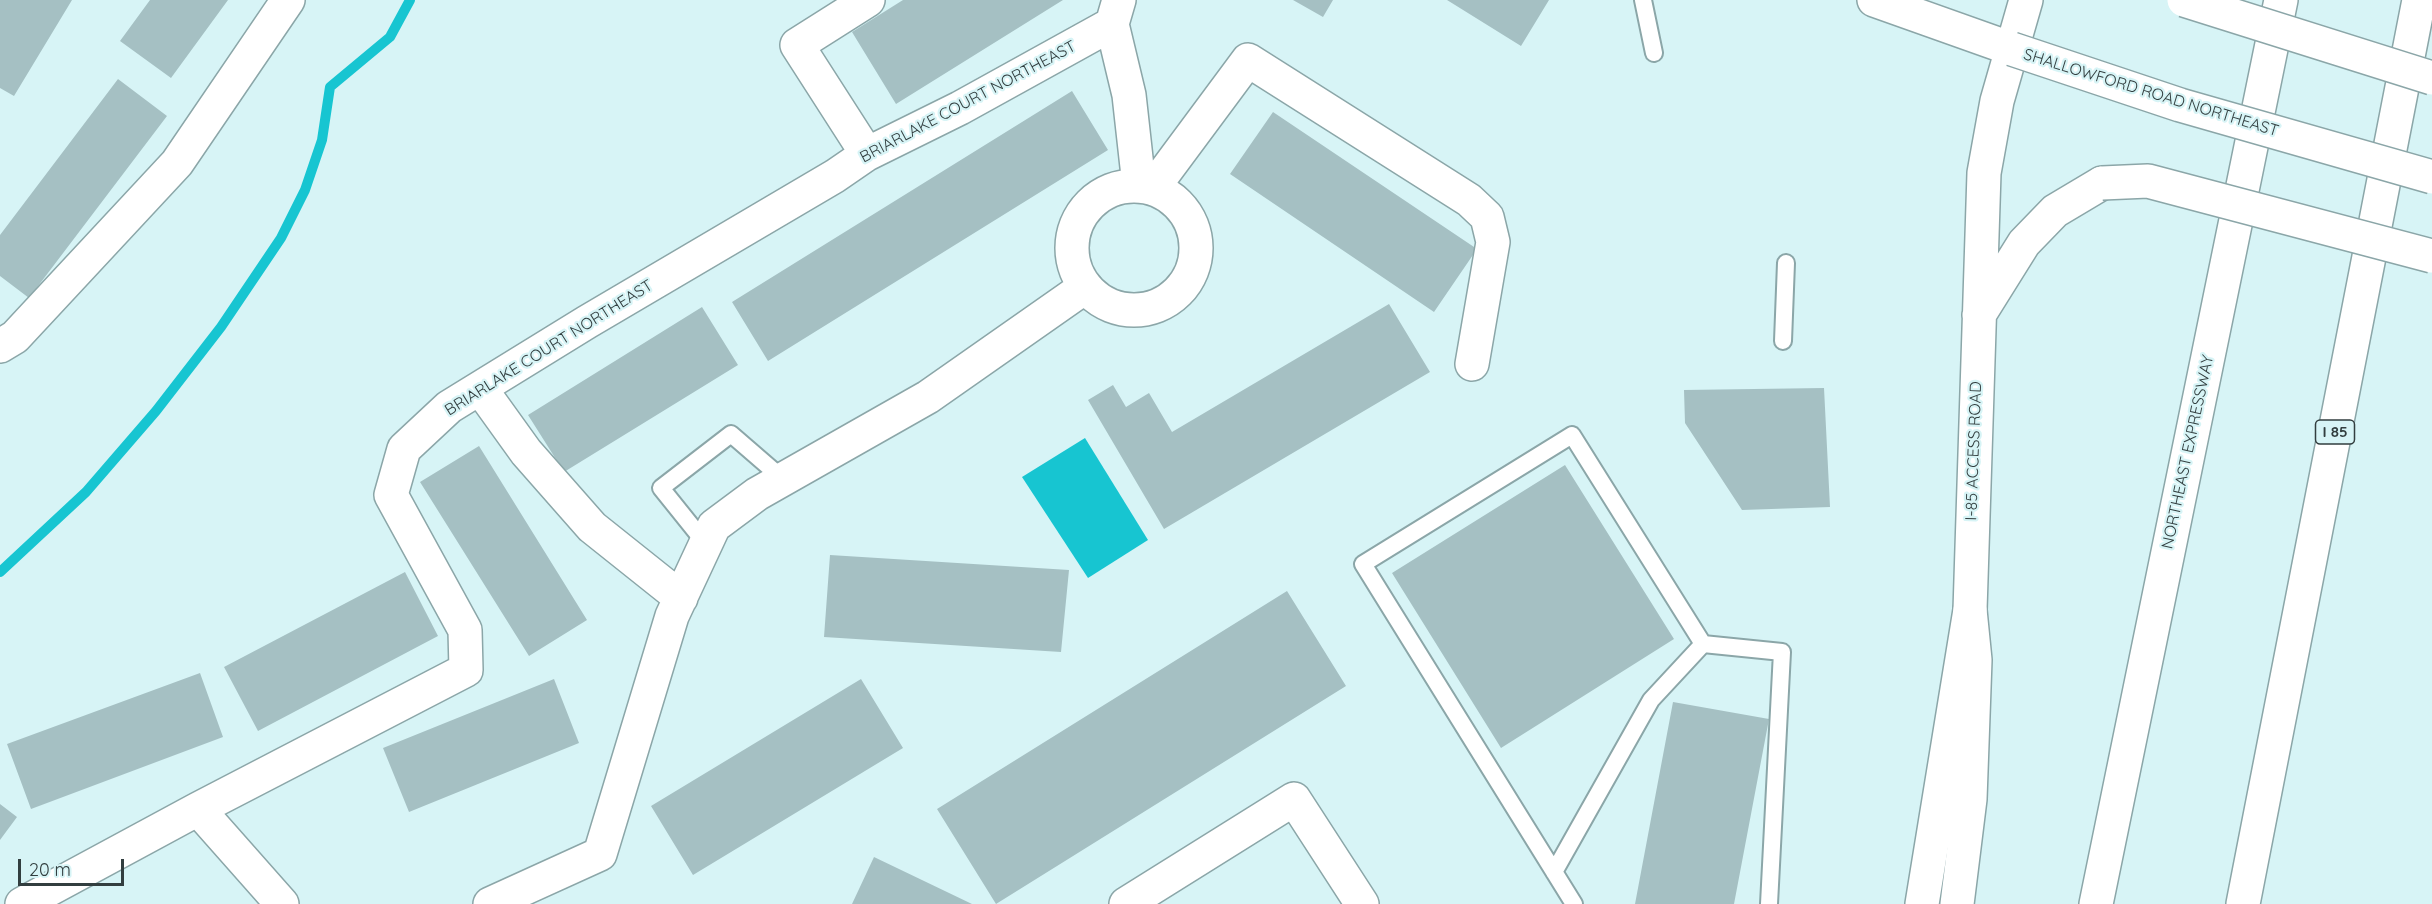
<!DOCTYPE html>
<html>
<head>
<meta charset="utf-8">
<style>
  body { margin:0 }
  #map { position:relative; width:2432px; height:904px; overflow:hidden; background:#d7f4f6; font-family:Quicksand,sans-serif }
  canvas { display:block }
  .scale { position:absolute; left:18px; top:859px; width:106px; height:27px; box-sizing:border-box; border:3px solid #323e3f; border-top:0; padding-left:8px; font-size:18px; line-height:21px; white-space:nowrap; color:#323e3f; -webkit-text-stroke:4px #d7f4f6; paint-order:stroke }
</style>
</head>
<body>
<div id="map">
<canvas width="2432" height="904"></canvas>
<div class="scale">20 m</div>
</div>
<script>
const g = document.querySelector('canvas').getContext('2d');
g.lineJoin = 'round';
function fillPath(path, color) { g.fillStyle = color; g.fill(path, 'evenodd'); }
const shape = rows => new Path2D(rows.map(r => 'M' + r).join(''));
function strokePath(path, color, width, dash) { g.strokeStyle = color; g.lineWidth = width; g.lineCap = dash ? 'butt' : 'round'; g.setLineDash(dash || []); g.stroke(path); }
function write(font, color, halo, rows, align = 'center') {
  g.font = font + ' Quicksand,sans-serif'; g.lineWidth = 4.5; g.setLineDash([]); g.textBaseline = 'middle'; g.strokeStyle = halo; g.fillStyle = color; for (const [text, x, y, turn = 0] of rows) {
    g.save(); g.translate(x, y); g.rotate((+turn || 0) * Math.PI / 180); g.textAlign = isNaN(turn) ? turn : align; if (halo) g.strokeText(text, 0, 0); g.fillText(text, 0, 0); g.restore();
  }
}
fillPath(shape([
  [1085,438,1148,540,1088,578,1022,477]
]), '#17c5d1');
strokePath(shape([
  [0,572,86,492,156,411,221,327,281,238,305,190,322,140,330,87,390,37,410,0]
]), '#17c5d1', 10);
fillPath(shape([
  [0,0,72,0,14,96,0,88],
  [150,0,228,0,171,78,120,41],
  [903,0,1063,0,896,104,852,32],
  [1293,0,1333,0,1323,17],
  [1447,0,1549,0,1521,46],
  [118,79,167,116,29,298,0,276,0,235],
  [1072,91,1108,150,768,361,732,302],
  [1273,112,1477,249,1434,312,1230,174],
  [1389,304,1430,372,1164,529,1088,400,1113,385,1126,407,1149,393,1172,432],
  [702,307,738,365,564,472,528,415],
  [1824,388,1830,507,1742,510,1685,423,1684,390],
  [479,446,587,620,529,656,420,482],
  [1565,465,1674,639,1501,748,1392,573],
  [830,555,1069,570,1061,652,824,637],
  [405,572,438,636,258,731,224,667],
  [1287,591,1346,686,996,904,937,809],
  [200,673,223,737,31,809,7,744],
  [554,679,579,743,409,812,383,748],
  [861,679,903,748,693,875,651,806],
  [1673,702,1769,719,1734,904,1635,904],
  [0,804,17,817,0,840],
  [874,857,972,904,852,904]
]), '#a5c0c3');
const service = shape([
  [1643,0,1654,53],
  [1783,341,1786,263],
  [706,544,661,488,731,434,783,479],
  [1554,872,1651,700,1703,644],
  [1574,904,1363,564,1572,435,1703,644,1782,652,1769,904]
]);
const minor = shape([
  [1119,0,1112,24,1129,95,1139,185],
  [867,154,797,45,868,0],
  '1072 248a62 62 0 1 1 124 0a62 62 0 1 1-124 0Z',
  [1153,188,1248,60,1469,200,1487,217,1493,242,1472,364],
  [0,346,15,337,177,163,288,0],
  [480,388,526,452,592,527,681,598],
  [198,809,282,904],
  [22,904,198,809,466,670,465,630,391,495,404,449,449,407,587,322,835,176,867,154,960,108,1112,24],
  [490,904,600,854,672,616,714,526,757,494,928,397,1085,287],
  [1126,904,1294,799,1362,904]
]);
const tertiary = shape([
  [1874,0,2012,49]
]);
const secondary = shape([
  [1979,315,2024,243,2055,211,2102,183],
  [1922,904,1970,610,1984,173,1997,101,2026,0]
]);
const motorway = shape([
  [1957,904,1970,799,1975,660,1970,610],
  [2096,904,2281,0],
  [2243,904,2419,0]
]);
strokePath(service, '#8ba6a8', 20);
strokePath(minor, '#8ba6a8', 36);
strokePath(tertiary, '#8ba6a8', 36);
strokePath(secondary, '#8ba6a8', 36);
strokePath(motorway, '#8ba6a8', 36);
strokePath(service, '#fff', 16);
strokePath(minor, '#fff', 33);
strokePath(tertiary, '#fff', 33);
strokePath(secondary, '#fff', 33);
strokePath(motorway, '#fff', 33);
const tertiaryBridge = shape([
  [2184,0,2432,78],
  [2012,49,2180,105,2432,177]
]);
const secondaryBridge = shape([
  [2102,183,2148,181,2432,256]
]);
strokePath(tertiaryBridge, '#8ba6a8', 36, []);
strokePath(secondaryBridge, '#8ba6a8', 36, []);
strokePath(tertiaryBridge, '#fff', 33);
strokePath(secondaryBridge, '#fff', 33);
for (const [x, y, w] of [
  [2335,432,39]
]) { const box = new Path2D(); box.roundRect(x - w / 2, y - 12, w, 24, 4.5); g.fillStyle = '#d7f4f6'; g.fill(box); strokePath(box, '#323e3f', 1.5); }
write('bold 15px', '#323e3f', null, [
  ["I 85",2335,432]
]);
write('16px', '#323e3f', '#d7f4f6', [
  ["SHALLOWFORD ROAD NORTHEAST",2151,93,17],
  ["BRIARLAKE COURT NORTHEAST",968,102,-28],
  ["BRIARLAKE COURT NORTHEAST",549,348,-32],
  ["I-85 ACCESS ROAD",1974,451,-88],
  ["NORTHEAST EXPRESSWAY",2188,452,-78]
]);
</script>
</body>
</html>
